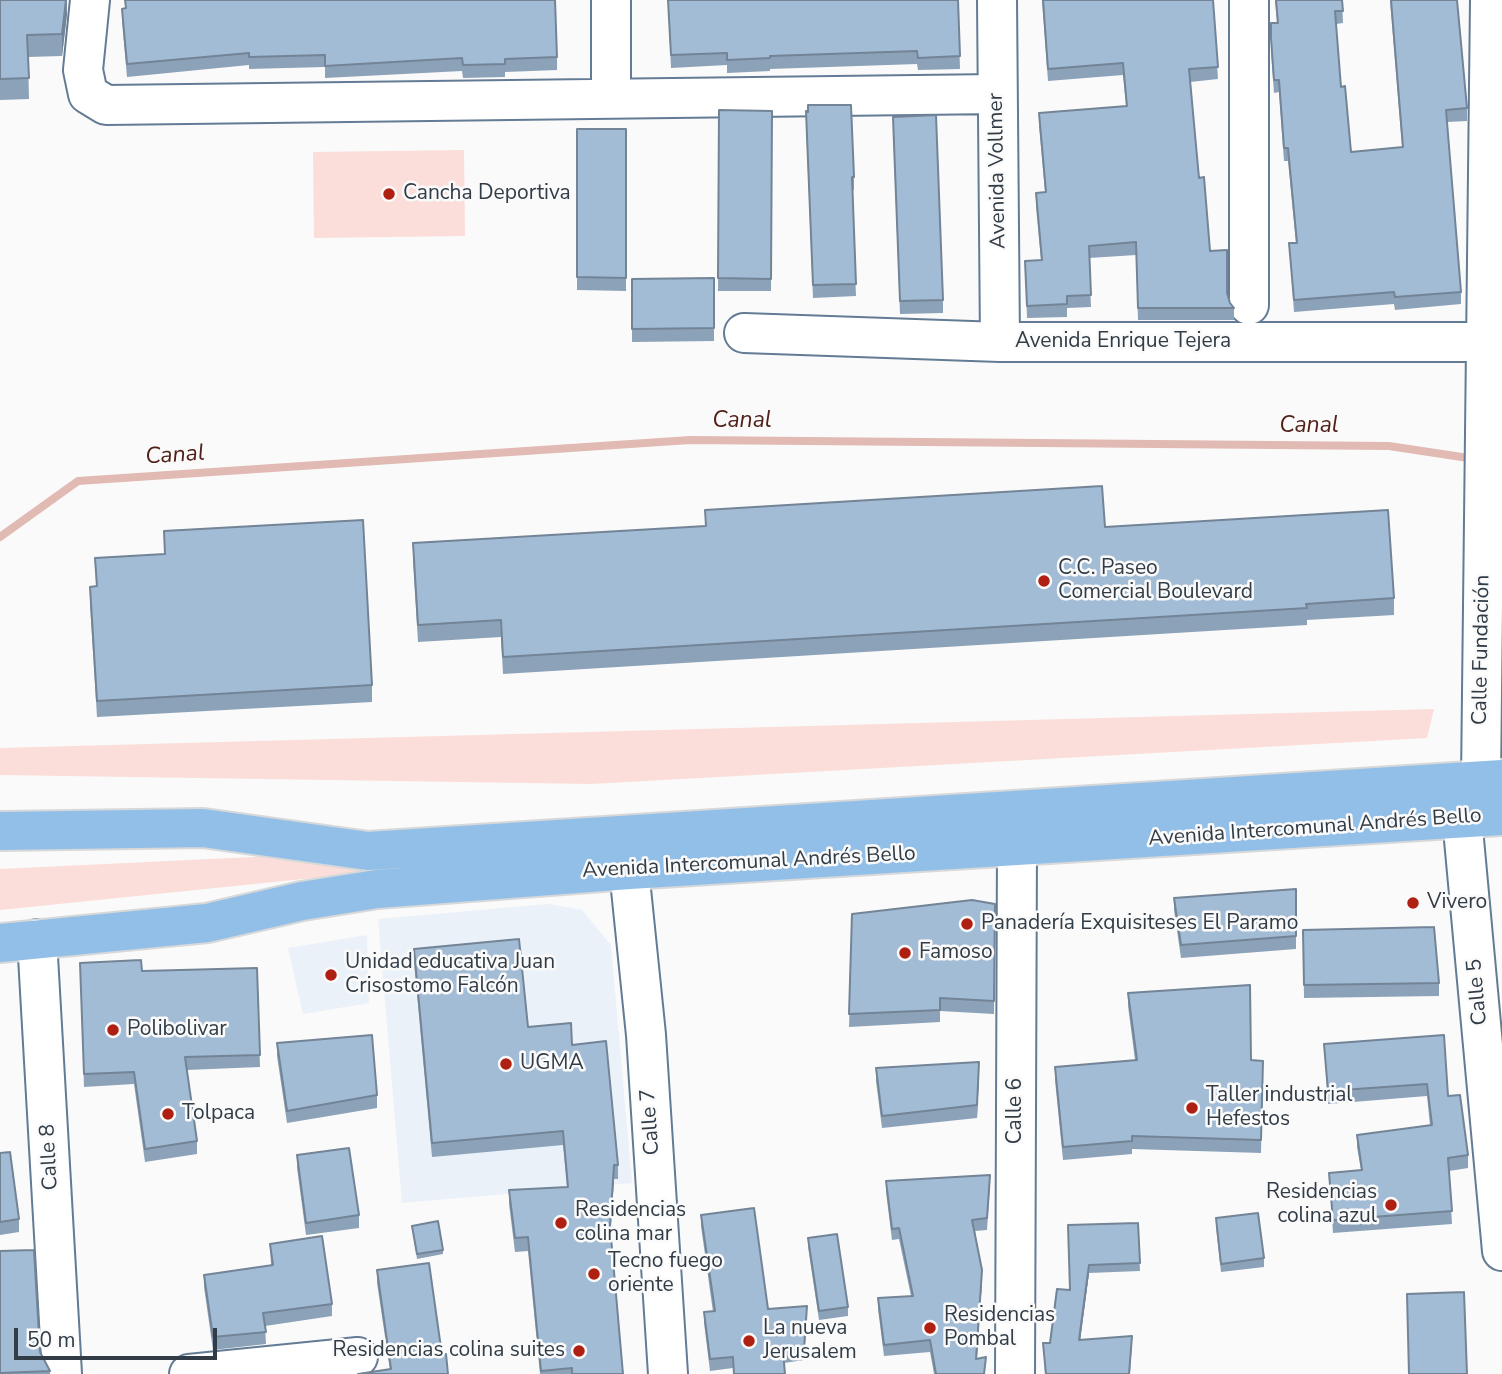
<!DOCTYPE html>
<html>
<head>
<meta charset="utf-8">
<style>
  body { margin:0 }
  #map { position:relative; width:1502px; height:1374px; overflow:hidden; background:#fafafa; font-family:"Nunito Sans",sans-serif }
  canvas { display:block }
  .scale { position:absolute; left:14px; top:1328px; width:203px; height:32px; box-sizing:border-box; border:4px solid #313c47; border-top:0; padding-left:9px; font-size:21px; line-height:24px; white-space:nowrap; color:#313c47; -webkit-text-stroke:5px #fafafa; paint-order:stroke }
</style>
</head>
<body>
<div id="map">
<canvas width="1502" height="1374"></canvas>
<div class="scale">50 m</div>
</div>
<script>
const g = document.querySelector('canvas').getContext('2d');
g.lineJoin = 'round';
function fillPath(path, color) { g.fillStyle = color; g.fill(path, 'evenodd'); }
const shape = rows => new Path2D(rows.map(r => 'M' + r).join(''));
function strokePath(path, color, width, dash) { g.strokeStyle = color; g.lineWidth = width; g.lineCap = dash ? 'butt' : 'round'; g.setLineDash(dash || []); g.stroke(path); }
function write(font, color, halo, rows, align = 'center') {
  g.font = font + ' "Nunito Sans",sans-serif'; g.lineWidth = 5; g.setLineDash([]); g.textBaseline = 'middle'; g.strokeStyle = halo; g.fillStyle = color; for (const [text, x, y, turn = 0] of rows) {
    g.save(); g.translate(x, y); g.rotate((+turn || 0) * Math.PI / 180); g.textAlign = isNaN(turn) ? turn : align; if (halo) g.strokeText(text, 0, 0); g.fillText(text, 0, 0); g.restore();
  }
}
fillPath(shape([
  [548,904,582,910,611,945,632,1183,402,1203,378,919],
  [367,935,369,1003,303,1014,288,948]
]), '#ebf1f8');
fillPath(shape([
  [464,150,465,236,314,238,313,152],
  [1434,709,1427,738,591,784,0,775,0,748],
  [295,855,372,872,0,910,0,869]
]), '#fbded9');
strokePath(shape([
  [0,537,78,481,690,440,1389,446,1475,459]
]), '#e1bab3', 8);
const minor = shape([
  [90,0,83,70,88,94,106,105,997,94],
  [611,0,611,97],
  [997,0,1000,342],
  [1249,305,1249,0],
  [744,333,1000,342,1502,342],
  [1481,780,1490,0],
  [1462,818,1502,1251],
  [629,870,646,1035,668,1374],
  [37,939,62,1374],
  [189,1374,358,1357],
  [1015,1374,1017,847]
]);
const major = shape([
  [0,831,203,828,368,851,1502,779],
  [0,943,207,923,302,901,377,889,629,870,1502,816]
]);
strokePath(minor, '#637b94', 42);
strokePath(major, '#d6d8da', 42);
strokePath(minor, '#fff', 38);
strokePath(major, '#92bfe8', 38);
fillPath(shape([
  [0,0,67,0,67,14,62,56,28,57,29,99,0,100],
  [668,0,958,0,960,69,918,70,917,64,770,69,770,71,727,73,727,65,671,68],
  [1042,0,1213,0,1218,79,1190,82,1199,178,1210,251,1227,293,1230,303,1234,308,1234,320,1138,320,1136,255,1089,258,1091,307,1067,308,1067,317,1027,318,1025,261,1041,260,1036,206,1036,193,1045,192,1039,125,1039,113,1126,106,1123,75,1048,81],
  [1275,0,1342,0,1343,23,1336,24,1341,87,1351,152,1402,147,1390,0,1457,0,1467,108,1467,121,1447,122,1461,292,1461,304,1395,310,1394,304,1294,312,1289,243,1296,243,1288,161,1284,161,1279,92,1274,93,1271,51,1271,23,1277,23],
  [122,9,557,57,557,70,505,72,505,77,463,78,462,71,325,78,325,67,249,69,249,65,127,77,122,21],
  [719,110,772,111,771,291,718,291],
  [806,124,854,177,854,190,852,190,856,296,813,298],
  [577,129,626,129,626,291,577,290],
  [893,130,943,300,943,313,900,314],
  [714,278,714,341,632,342,632,279],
  [705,510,1105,527,1394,598,1394,615,1307,620,1307,625,503,674,501,637,418,642,413,560,413,543,705,526],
  [164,531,372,685,372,702,97,717,90,604,90,587,96,586,95,558,164,554],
  [1296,889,1296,949,1181,958,1174,910,1174,898],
  [995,904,994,1014,940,1011,940,1022,849,1027,852,914],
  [1303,930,1439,983,1439,996,1304,998],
  [414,949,528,1027,572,1045,618,1165,618,1179,614,1179,610,1232,623,1374,540,1374,528,1251,515,1252,509,1204,509,1190,567,1187,563,1145,432,1157,414,962],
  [80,963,142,971,257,968,260,1067,187,1070,197,1141,197,1154,145,1162,134,1084,84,1087],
  [1128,993,1251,1060,1263,1061,1261,1153,1132,1149,1132,1154,1063,1160,1055,1080,1055,1067,1135,1060,1128,1006],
  [1444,1035,1448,1096,1468,1155,1468,1168,1449,1171,1452,1224,1333,1233,1329,1173,1361,1170,1357,1147,1357,1135,1430,1125,1427,1096,1328,1104,1324,1044],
  [277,1043,377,1095,377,1108,287,1123,277,1056],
  [876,1068,979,1075,977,1118,882,1128,876,1081],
  [0,1153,19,1219,19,1232,0,1235],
  [297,1155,359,1215,359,1228,306,1235,297,1168],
  [886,1181,990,1186,987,1230,975,1231,982,1281,977,1359,985,1374,934,1374,930,1352,884,1356,878,1309,878,1298,911,1296,899,1239,892,1240,886,1192],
  [701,1215,768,1309,807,1318,804,1360,784,1363,785,1374,733,1374,733,1368,710,1371,704,1323,704,1312,713,1312,701,1226],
  [1216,1218,1264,1258,1264,1267,1221,1272,1216,1227],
  [1138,1223,1140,1271,1089,1273,1080,1340,1132,1344,1130,1374,1045,1374,1043,1343,1050,1343,1070,1290,1068,1225],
  [412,1226,443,1250,443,1254,417,1259],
  [808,1238,848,1307,848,1316,819,1320,808,1247],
  [270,1244,332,1304,332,1316,265,1326,266,1344,213,1350,204,1287,204,1275,271,1265],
  [0,1251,40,1352,50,1371,50,1374,0,1374],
  [377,1270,442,1355,390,1370,377,1283]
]), '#8ca2b8');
fillPath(shape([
  [66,0,67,14,62,56,62,34],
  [979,1062,979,1075,977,1118,977,1105],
  [614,1165,614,1179,610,1240,610,1226],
  [1089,1265,1089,1273,1079,1349,1079,1340],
  [982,1270,982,1281,976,1370,976,1359]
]), '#728496');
const building = shape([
  [0,0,66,0,62,34,27,35,29,78,0,79,0,0],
  [125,0,555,0,557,57,505,59,505,64,463,65,462,58,325,66,325,55,249,57,249,53,127,64,122,9,126,8,125,0],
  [668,0,958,0,960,56,918,58,917,51,770,56,770,58,727,60,727,53,671,55,668,0],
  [1043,0,1213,0,1218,67,1189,69,1199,178,1204,177,1210,251,1227,250,1227,293,1230,303,1234,308,1138,308,1136,242,1089,246,1091,295,1067,296,1067,304,1027,306,1025,261,1042,260,1036,193,1046,192,1039,113,1127,106,1123,63,1048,69,1043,0],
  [1276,0,1342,0,1343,11,1335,11,1341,87,1345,86,1351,152,1403,147,1391,0,1457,0,1467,108,1446,110,1461,292,1395,297,1394,292,1294,300,1289,243,1297,243,1288,148,1284,148,1279,80,1274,80,1271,38,1271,23,1278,23,1276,0],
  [808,105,851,105,854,177,852,177,856,284,813,285,806,111,808,112,808,105],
  [719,110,772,111,771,279,718,278,719,110],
  [936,115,943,300,900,301,893,117,936,115],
  [577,129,626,129,626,278,577,277,577,129],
  [714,278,714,328,632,329,632,279,714,278],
  [1102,486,1105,527,1388,510,1394,598,1306,604,1307,608,503,657,501,620,418,625,413,543,706,526,705,510,1102,486],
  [363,520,372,685,97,701,90,587,97,586,95,558,165,554,164,531,363,520],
  [1296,889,1296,936,1181,945,1174,898,1296,889],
  [972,900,995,904,994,1001,940,998,940,1010,849,1014,852,914,972,900],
  [1434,927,1439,983,1304,985,1303,930,1434,927],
  [519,939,528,1027,571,1023,572,1045,606,1041,618,1165,614,1165,610,1226,623,1374,572,1374,572,1368,541,1371,528,1237,515,1238,509,1190,568,1187,563,1131,432,1143,414,949,519,939],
  [141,960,142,971,257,968,260,1055,185,1057,197,1141,145,1149,134,1072,84,1074,80,963,141,960],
  [1250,985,1251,1060,1263,1061,1261,1140,1132,1136,1132,1141,1063,1147,1055,1067,1137,1060,1128,993,1250,985],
  [372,1035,377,1095,287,1111,277,1043,372,1035],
  [1444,1035,1448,1096,1460,1095,1468,1155,1448,1158,1452,1211,1333,1220,1329,1173,1362,1170,1357,1135,1432,1125,1427,1084,1328,1091,1324,1044,1444,1035],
  [979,1062,977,1105,882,1116,876,1068,979,1062],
  [349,1148,359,1215,306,1223,297,1155,349,1148],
  [10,1152,19,1219,0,1222,0,1153,10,1152],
  [990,1175,987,1218,972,1220,982,1270,976,1359,986,1357,984,1374,936,1374,930,1340,884,1345,878,1298,913,1296,899,1228,892,1229,886,1181,990,1175],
  [754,1208,768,1309,807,1306,804,1349,783,1351,785,1374,734,1374,733,1357,710,1359,704,1312,715,1311,701,1215,754,1208],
  [1258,1213,1264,1258,1221,1264,1216,1218,1258,1213],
  [438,1221,443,1250,417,1254,412,1226,438,1221],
  [1138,1223,1140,1263,1089,1265,1079,1340,1132,1336,1129,1374,1046,1374,1043,1343,1050,1343,1057,1289,1070,1290,1068,1225,1138,1223],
  [837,1234,848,1307,819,1311,808,1238,837,1234],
  [322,1236,332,1304,263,1313,266,1332,213,1337,204,1275,273,1265,270,1244,322,1236],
  [34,1250,40,1352,50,1371,0,1373,0,1251,34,1250],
  [429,1263,442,1355,446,1354,448,1374,358,1374,391,1369,377,1270,429,1263],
  [1464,1292,1467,1374,1409,1374,1407,1294,1464,1292]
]);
fillPath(building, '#a3bcd6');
strokePath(building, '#728496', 2);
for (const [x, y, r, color] of [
  [389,194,7,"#af2012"],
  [1044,581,7,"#af2012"],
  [1413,903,7,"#af2012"],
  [967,924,7,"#af2012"],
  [905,953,7,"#af2012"],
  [331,975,7,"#af2012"],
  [113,1030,7,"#af2012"],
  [506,1064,7,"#af2012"],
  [1192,1108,7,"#af2012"],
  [168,1114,7,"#af2012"],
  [1391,1205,7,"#af2012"],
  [561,1223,7,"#af2012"],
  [594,1274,7,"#af2012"],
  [930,1328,7,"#af2012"],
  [749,1341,7,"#af2012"],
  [579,1351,7,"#af2012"]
]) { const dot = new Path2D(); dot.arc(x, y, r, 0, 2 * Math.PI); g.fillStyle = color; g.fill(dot); strokePath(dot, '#fafafa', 2.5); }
write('21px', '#313c47', '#fafafa', [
  ["Avenida Vollmer",998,171,-91],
  ["Avenida Enrique Tejera",1123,342],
  ["Calle Fundación",1482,650,-89],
  ["Avenida Intercomunal Andrés Bello",1315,828,-4],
  ["Avenida Intercomunal Andrés Bello",749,863,-3],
  ["Calle 5",1478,992,-95],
  ["Calle 6",1016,1111,-90],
  ["Calle 7",651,1122,-94],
  ["Calle 8",50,1157,-93]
]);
write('21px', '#313c47', '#fafafa', [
  ["Cancha Deportiva",403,194],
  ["C.C. Paseo",1058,569],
  ["Comercial Boulevard",1058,593],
  ["Vivero",1427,903],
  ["Panadería Exquisiteses El Paramo",981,924],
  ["Famoso",919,953],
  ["Unidad educativa Juan",345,963],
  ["Crisostomo Falcón",345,987],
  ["Polibolivar",127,1030],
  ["UGMA",520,1064],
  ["Taller industrial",1206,1096],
  ["Hefestos",1206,1120],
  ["Tolpaca",182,1114],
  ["Residencias",1377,1193,"right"],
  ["colina azul",1377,1217,"right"],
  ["Residencias",575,1211],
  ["colina mar",575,1235],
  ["Tecno fuego",608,1262],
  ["oriente",608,1286],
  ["Residencias",944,1316],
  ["Pombal",944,1340],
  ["La nueva",763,1329],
  ["Jerusalem",763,1353],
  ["Residencias colina suites",565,1351,"right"]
], 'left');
write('italic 23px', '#512019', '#fafafa', [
  ["Canal",742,421],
  ["Canal",1309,426],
  ["Canal",175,456,-4]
]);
</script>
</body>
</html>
